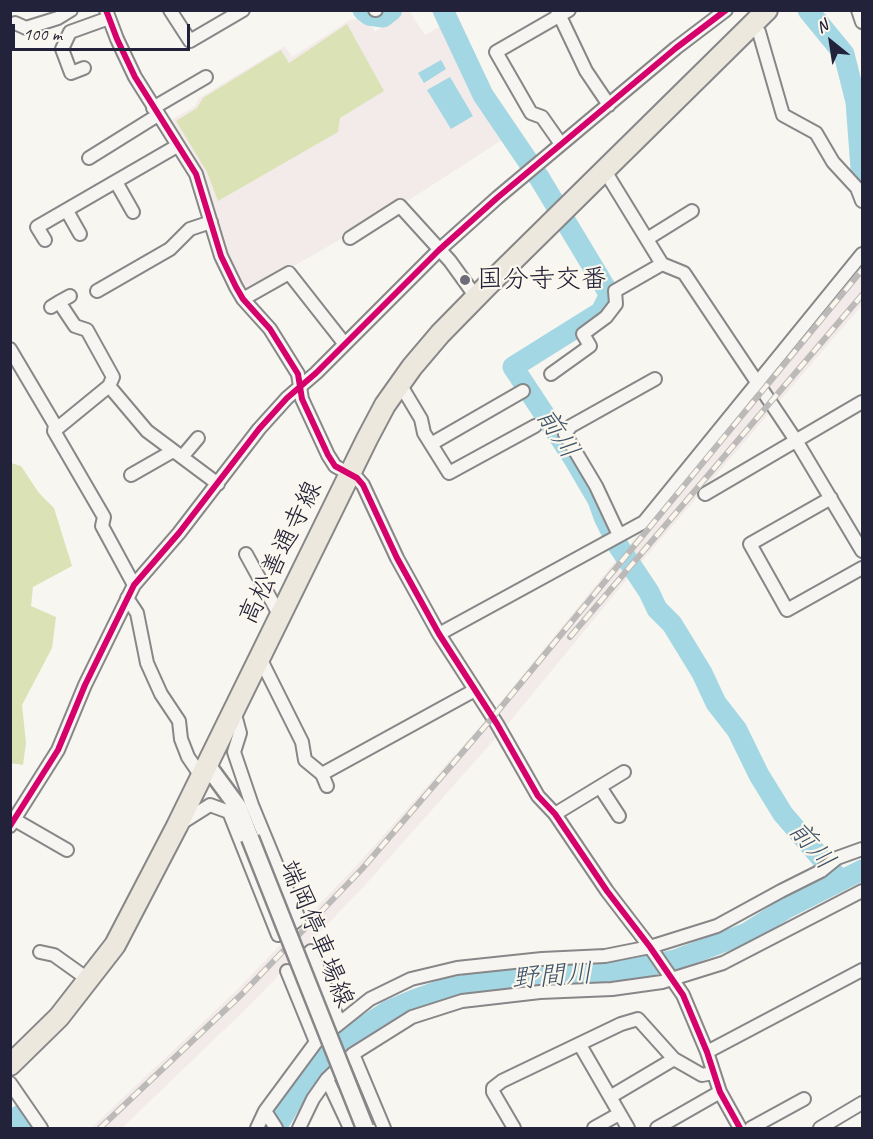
<!DOCTYPE html>
<html>
<head>
<meta charset="utf-8">
<style>
  body { margin:0 }
  #map { position:relative; width:873px; height:1139px; overflow:hidden; background:#f8f6f0; font-family:Caveat,sans-serif }
  canvas { display:block }
  .frame { position:absolute; inset:0; border:12px solid #22223b; pointer-events:none }
  .north { position:absolute; left:801px; top:12px; width:60px; height:60px; -webkit-text-stroke:4px #fbf7ec; paint-order:stroke; rotate:330deg; font-size:16px; font-weight:700; line-height:24px; text-align:center; color:#22223b }
  .north::after { content:''; display:block; margin:auto; width:21px; height:27px; background:#22223b; clip-path:polygon(50% 0,100% 100%,50% 72%,0 100%) }
  .scale { position:absolute; left:12px; top:24px; width:178px; height:27px; box-sizing:border-box; border:3px solid #22223b; border-top:0; padding-left:8px; font-size:18px; line-height:21px; white-space:nowrap; color:#22223b; -webkit-text-stroke:4px #fbf7ec; paint-order:stroke }
</style>
</head>
<body>
<div id="map">
<canvas width="873" height="1139"></canvas>
<div class="frame"></div>
<div class="north">N</div>
<div class="scale">100 m</div>
</div>
<script>
const g = document.querySelector('canvas').getContext('2d');
g.lineJoin = 'round';
function fillPath(path, color) { g.fillStyle = color; g.fill(path, 'evenodd'); }
const shape = rows => new Path2D(rows.map(r => 'M' + r).join(''));
function strokePath(path, color, width, dash) { g.strokeStyle = color; g.lineWidth = width; g.lineCap = dash ? 'butt' : 'round'; g.setLineDash(dash || []); g.stroke(path); }
function write(font, color, halo, rows, align = 'center') {
  g.font = font + ' Caveat,"Klee One",sans-serif'; g.lineWidth = 4.5; g.setLineDash([]); g.textBaseline = 'middle'; g.strokeStyle = halo; g.fillStyle = color; for (const [text, x, y, turn = 0] of rows) {
    g.save(); g.translate(x, y); g.rotate((+turn || 0) * Math.PI / 180); g.textAlign = isNaN(turn) ? turn : align; if (halo) g.strokeText(text, 0, 0); g.fillText(text, 0, 0); g.restore();
  }
}
fillPath(shape([
  [405,11,409,11,425,35,446,23,470,78,505,138,403,204,246,293,226,253,211,195,202,175,170,121,195,106,199,98,285,46,292,57,348,21,365,16,375,32],
  [862,261,862,305,637,567,626,549],
  [621,554,632,573,502,731,367,883,250,1005,122,1128,91,1128,236,991,358,864,491,714]
]), '#f3eaea');
fillPath(shape([
  [347,24,384,91,340,118,338,132,218,201,207,172,176,121,197,108,203,98,281,50,289,63],
  [11,463,21,466,39,493,54,508,72,566,33,587,31,606,56,617,52,648,22,705,26,743,23,765,10,763]
]), '#dbe3b6');
fillPath(shape([
  [441,60,446,69,424,83,418,73],
  [450,77,473,116,451,129,427,90]
]), '#a3d7e4');
strokePath(shape([
  [363,10,369,15,383,17,392,10],
  [443,10,483,95,540,179,608,292,608,298,601,312,513,367,574,459,598,500,604,517,619,547,649,592,657,609,672,624,702,673,716,703,737,730,759,775,783,814,840,880],
  [808,10,844,54,856,102,862,181],
  [10,1123,20,1115,30,1128],
  [276,1128,292,1101,317,1066,357,1031,388,1011,414,1000,445,989,477,983,623,971,675,960,747,933,785,909,862,870]
]), '#a3d7e4', 21);
const minor = shape([
  [106,10,117,39,135,77,196,174,221,256,236,287,243,299,270,329,298,374,302,399,328,455,335,466,357,478,363,485,397,558,439,634,497,724,538,796,555,814,607,891,650,947,683,995,707,1052,720,1092,740,1128],
  [170,10,190,41,243,10],
  [375,10,376,10],
  [557,10,586,71,609,105],
  [858,10,862,22],
  [15,23,26,28,58,18,71,10],
  [752,25,759,32,783,115,816,133,833,162,857,188,862,201],
  [84,68,71,73,62,49,70,32,109,18],
  [153,108,206,77],
  [561,144,542,117,531,113,496,52,569,10],
  [89,158,158,115],
  [605,171,662,264,684,273,797,442,862,551],
  [116,182,133,212],
  [67,211,80,234],
  [350,238,400,206,450,261,476,297],
  [647,239,692,211],
  [45,240,37,227,177,146],
  [97,291,170,249,190,229,211,222],
  [243,299,289,273,344,343],
  [59,302,70,296],
  [51,307,59,302,75,326,87,330,113,377,109,386],
  [10,349,55,425,54,431,104,517,102,526,134,585],
  [551,374,590,346,583,334,606,317,616,304,615,291,662,264],
  [400,384,421,419,424,433,449,473,535,426],
  [54,431,109,386,147,431,218,484],
  [431,444,523,391],
  [182,457,198,438],
  [131,475,173,451],
  [705,494,862,402],
  [831,498,750,544,787,610,862,568],
  [619,535,596,486,565,434,571,426,655,379],
  [246,554,280,616],
  [127,598,137,613,147,663,161,694,179,721,181,739,188,757,201,776],
  [439,634,644,522,862,254],
  [260,658,302,742,305,760,322,774,327,786],
  [322,774,475,690],
  [600,787,619,816],
  [555,814,624,772],
  [15,820,67,850],
  [180,824,210,805,229,812,278,935,299,919,252,805,234,752,240,733,234,711],
  [10,826,58,750,85,685,134,585,179,533,259,429,287,398,316,373,439,250,497,198,676,48,726,10],
  [40,952,54,955,89,980],
  [287,971,316,1042],
  [289,975,311,951,339,1022],
  [580,1045,628,1128],
  [707,1052,862,970],
  [353,1054,384,1128],
  [327,1079,350,1128],
  [10,1083,41,1128],
  [610,1097,674,1059],
  [265,1111,276,1128],
  [257,1128,265,1111,316,1042,370,999,411,979,457,968,542,959,605,956,650,947,717,926,781,891,821,871,837,858,862,849],
  [299,1128,313,1099,327,1079,353,1054,412,1017,462,1001,540,992,612,989,662,982,723,963,862,891],
  [514,1128,493,1092,493,1088,502,1081,621,1024,638,1019,674,1059,702,1075,713,1073],
  [594,1128,619,1114],
  [657,1128,720,1092],
  [751,1128,804,1099],
  [820,1128,862,1103]
]);
const secondary = shape([
  [207,765,238,807,250,838]
]);
const primary = shape([
  [10,1065,59,1017,115,945,177,826,367,439,385,405,412,367,440,334,487,286,767,10]
]);
strokePath(minor, '#878688', 16);
strokePath(secondary, '#878688', 21);
strokePath(primary, '#878688', 24);
strokePath(minor, '#f6f5f1', 12);
strokePath(secondary, '#f6f5f1', 16);
strokePath(primary, '#ede8dd', 20);
const rail = shape([
  [570,637,862,295],
  [100,1128,241,995,362,869,493,717,862,270]
]);
strokePath(rail, '#bcbab9', 6);
strokePath(rail, '#fbf7ec', 4, [11]);
const secondaryBridge = shape([
  [250,838,365,1128]
]);
strokePath(secondaryBridge, '#878688', 21, []);
strokePath(secondaryBridge, '#f6f5f1', 16);
strokePath(shape([
  [106,10,117,39,135,77,196,174,221,256,236,287,243,299,270,329,298,374,302,399,328,455,335,466,357,478,363,485,397,558,439,634,497,724,538,796,555,814,607,891,650,947,683,995,707,1052,720,1092,740,1128],
  [10,826,58,750,85,685,134,585,179,533,259,429,287,398,316,373,439,250,497,198,676,48,726,10]
]), '#d6006c', 6);
for (const [x, y, r, color] of [
  [465,280,6,"#6d6c7a"]
]) { const dot = new Path2D(); dot.arc(x, y, r, 0, 2 * Math.PI); g.fillStyle = color; g.fill(dot); strokePath(dot, '#fbf7ec', 2); }
write('26px', '#22223b', '#fbf7ec', [
  ["国分寺交番",477,280]
], 'left');
write('26px', '#22223b', '#fbf7ec', [
  ["高松善通寺線",281,553,-64],
  ["端岡停車場線",316,934,68]
]);
write('italic 27px', '#3e546c', '#fbf7ec', [
  ["前川",557,434,57],
  ["前川",811,846,49],
  ["野間川",552,977,-4]
]);
</script>
</body>
</html>
